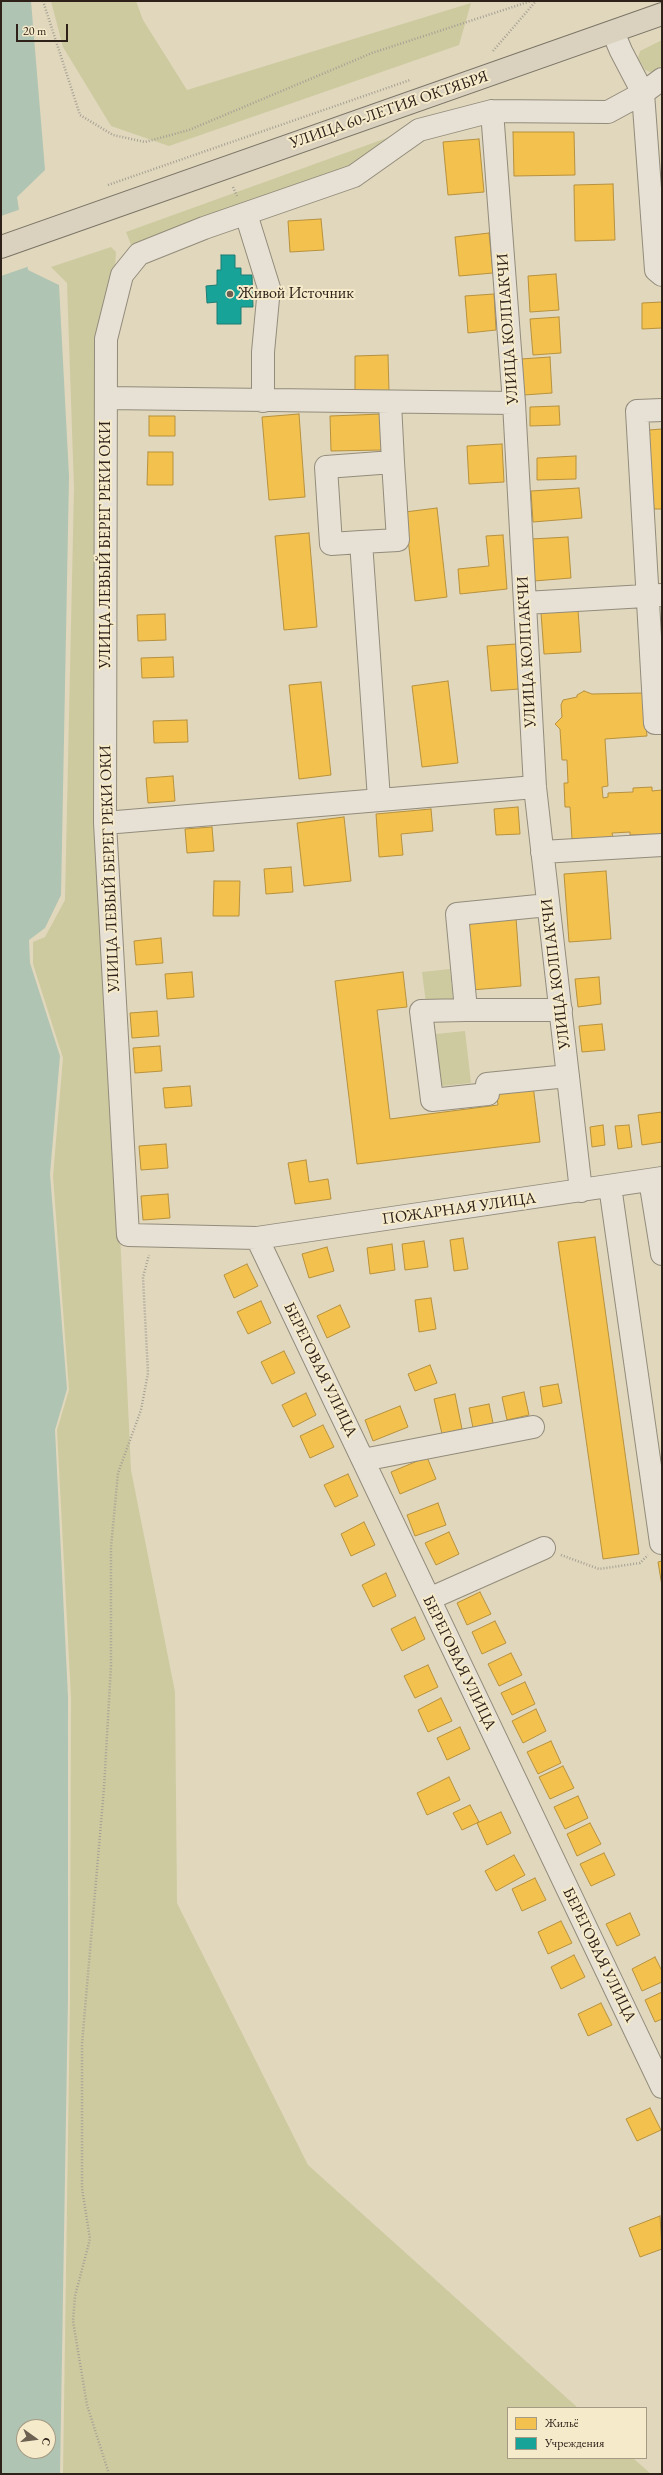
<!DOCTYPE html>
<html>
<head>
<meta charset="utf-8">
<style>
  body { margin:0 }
  #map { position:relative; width:663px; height:2475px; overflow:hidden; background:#e1d7bc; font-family:"EB Garamond",serif }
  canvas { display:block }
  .frame { position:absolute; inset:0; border:2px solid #2e2119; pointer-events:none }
  .legend { position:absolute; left:507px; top:2407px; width:140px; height:52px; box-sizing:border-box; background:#f5eaca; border:1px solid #a59a83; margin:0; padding:5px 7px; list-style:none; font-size:12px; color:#2e2119 }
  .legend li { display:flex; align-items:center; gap:8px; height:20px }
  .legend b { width:20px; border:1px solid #a59a83 }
  .north { position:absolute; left:16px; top:2419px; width:40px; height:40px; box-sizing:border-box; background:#f5eaca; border:1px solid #a59a83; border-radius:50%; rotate:104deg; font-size:11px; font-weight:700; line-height:16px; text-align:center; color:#2e2119 }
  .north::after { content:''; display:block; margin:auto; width:14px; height:18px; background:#6d6152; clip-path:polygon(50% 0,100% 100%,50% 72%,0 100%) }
  .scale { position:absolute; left:16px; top:24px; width:52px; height:18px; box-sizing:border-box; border:2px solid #2e2119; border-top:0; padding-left:5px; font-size:12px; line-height:14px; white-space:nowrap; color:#2e2119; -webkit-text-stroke:3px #f5eaca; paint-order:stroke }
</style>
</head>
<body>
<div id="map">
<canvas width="663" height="2475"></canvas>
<div class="frame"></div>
<ul class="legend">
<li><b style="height:11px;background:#f2c14e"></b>Жильё</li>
<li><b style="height:11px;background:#17a398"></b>Учреждения</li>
</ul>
<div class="north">С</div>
<div class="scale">20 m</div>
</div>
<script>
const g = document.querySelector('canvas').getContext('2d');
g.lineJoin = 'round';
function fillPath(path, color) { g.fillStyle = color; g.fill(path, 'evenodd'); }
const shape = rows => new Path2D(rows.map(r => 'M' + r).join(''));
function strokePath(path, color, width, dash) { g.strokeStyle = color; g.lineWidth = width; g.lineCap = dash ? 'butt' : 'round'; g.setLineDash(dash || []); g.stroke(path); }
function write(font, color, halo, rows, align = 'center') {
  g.font = font + ' "EB Garamond",serif'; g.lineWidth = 4; g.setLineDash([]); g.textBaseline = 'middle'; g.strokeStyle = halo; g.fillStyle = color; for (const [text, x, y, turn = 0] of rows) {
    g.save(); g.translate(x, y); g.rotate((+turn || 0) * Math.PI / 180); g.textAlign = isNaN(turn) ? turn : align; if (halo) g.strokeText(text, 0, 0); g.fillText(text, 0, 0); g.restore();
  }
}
fillPath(shape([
  [51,1,136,1,143,20,187,90,471,3,459,45,169,146,111,126,63,47],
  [662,40,662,65,653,73,645,70,638,58,640,51],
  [409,130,356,167,133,250,126,232],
  [111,247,116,252,113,298,103,336,120,1233,131,1470,175,1692,177,1903,308,2165,578,2408,508,2408,508,2458,633,2458,651,2474,63,2474,70,2002,71,1698,57,1430,69,1390,53,1176,63,1058,33,964,33,942,45,937,65,900,74,488,67,283,51,267],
  [450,969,453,1000,426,1003,422,972],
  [465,1031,471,1083,441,1086,436,1034]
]), '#cdca9f');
fillPath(shape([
  [1,1,31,1,45,170,17,197,28,270,59,285,69,476,61,895,45,928,29,940,30,963,60,1056,50,1174,67,1389,55,1430,68,1697,68,1997,60,2474,1,2474],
  [24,2427,48,2427,48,2451,24,2451]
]), '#afc4b2');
fillPath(shape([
  [21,209,30,266,1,276,1,216]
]), '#e1d7bc');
const homes = shape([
  [513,132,574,132,575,175,514,176,513,132],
  [479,139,484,192,448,195,443,142,479,139],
  [613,184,615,240,575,241,574,185,613,184],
  [321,219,324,250,290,252,288,221,321,219],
  [489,233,493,273,459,276,455,237,489,233],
  [556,274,559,310,530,312,528,276,556,274],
  [494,294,496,330,468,333,465,296,494,294],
  [662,302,662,328,642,329,642,303,662,302],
  [559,317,561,353,533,355,530,319,559,317],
  [388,355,389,391,355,392,355,356,388,355],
  [550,357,552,393,524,395,521,359,550,357],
  [559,406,560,425,530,426,530,407,559,406],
  [299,414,305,497,269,500,262,417,299,414],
  [382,414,383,450,331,451,330,416,382,414],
  [149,416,175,416,175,436,149,436,149,416],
  [662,429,662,509,654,509,653,499,650,499,644,436,650,435,649,430,662,429],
  [502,444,504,482,469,484,467,446,502,444],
  [148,452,173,452,173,485,147,485,148,452],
  [576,456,576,479,537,480,537,458,576,456],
  [579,488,582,518,533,522,531,491,579,488],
  [437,508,447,597,415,601,405,512,437,508],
  [309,533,317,627,284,630,275,536,309,533],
  [503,535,507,589,460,594,458,569,489,566,486,536,503,535],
  [568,537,571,578,534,581,531,539,568,537],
  [578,610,581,652,544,654,541,613,578,610],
  [165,614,166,640,138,641,137,615,165,614],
  [516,644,519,689,491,691,487,646,516,644],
  [173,657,174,677,142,678,141,658,173,657],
  [448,681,458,763,422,767,412,686,448,681],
  [321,682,331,775,299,779,289,685,321,682],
  [584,691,592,694,643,693,647,736,605,739,608,786,602,787,603,798,608,797,608,793,633,792,633,788,652,787,652,791,662,790,662,834,630,835,630,832,612,833,613,837,572,839,570,807,565,807,564,783,568,783,567,760,562,760,560,729,555,724,562,717,561,705,563,700,577,697,577,695,584,691],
  [187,720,188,742,154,743,153,721,187,720],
  [173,776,175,801,148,803,146,778,173,776],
  [518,807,520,834,496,835,494,809,518,807],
  [431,809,433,831,401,834,403,855,379,857,376,814,431,809],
  [344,817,351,881,304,886,297,823,344,817],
  [212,827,214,851,187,853,185,829,212,827],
  [291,867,293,892,266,894,264,869,291,867],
  [606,871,611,939,569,942,564,874,606,871],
  [214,881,240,881,239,916,213,916,214,881],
  [516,918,521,986,471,990,466,921,516,918],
  [161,938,163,963,136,965,134,941,161,938],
  [192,972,194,997,167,999,165,974,192,972],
  [403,972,407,1007,377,1010,390,1119,498,1105,496,1090,533,1085,540,1142,357,1164,335,981,403,972],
  [599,977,601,1004,578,1007,575,979,599,977],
  [157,1011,159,1036,132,1038,130,1013,157,1011],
  [602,1024,605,1050,582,1052,579,1026,602,1024],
  [160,1046,162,1071,135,1073,133,1048,160,1046],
  [190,1086,192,1106,165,1108,163,1088,190,1086],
  [662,1112,662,1142,642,1145,638,1115,662,1112],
  [603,1125,605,1145,592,1147,590,1127,603,1125],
  [629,1125,632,1147,618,1149,615,1126,629,1125],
  [166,1144,168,1168,141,1170,139,1146,166,1144],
  [306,1160,309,1182,328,1179,331,1199,295,1204,288,1163,306,1160],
  [168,1194,170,1218,143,1220,141,1196,168,1194],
  [595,1237,639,1554,603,1559,558,1242,595,1237],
  [463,1238,468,1269,454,1271,450,1240,463,1238],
  [424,1241,428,1267,405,1270,402,1244,424,1241],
  [392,1244,395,1270,370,1274,367,1248,392,1244],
  [327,1247,334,1271,309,1278,302,1254,327,1247],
  [247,1264,258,1286,234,1298,224,1275,247,1264],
  [431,1298,436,1329,419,1332,415,1300,431,1298],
  [261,1301,271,1323,248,1334,237,1312,261,1301],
  [340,1305,350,1327,327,1338,317,1316,340,1305],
  [284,1351,295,1373,272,1384,261,1362,284,1351],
  [430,1365,437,1383,415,1391,408,1374,430,1365],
  [558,1384,562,1403,543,1407,540,1387,558,1384],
  [524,1392,529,1415,507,1420,502,1397,524,1392],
  [306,1393,316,1415,293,1427,282,1405,306,1393],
  [455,1394,462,1429,442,1434,434,1399,455,1394],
  [489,1404,493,1423,473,1428,469,1408,489,1404],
  [400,1406,408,1427,373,1441,365,1420,400,1406],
  [323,1425,334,1447,310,1458,300,1436,323,1425],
  [427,1457,436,1479,400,1494,391,1472,427,1457],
  [348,1474,358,1496,335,1507,324,1485,348,1474],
  [438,1503,446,1525,415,1536,407,1515,438,1503],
  [364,1522,375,1545,351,1556,341,1534,364,1522],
  [449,1532,459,1554,436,1565,425,1543,449,1532],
  [662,1561,662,1586,658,1562,662,1561],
  [386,1573,396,1596,373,1607,362,1585,386,1573],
  [480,1592,491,1614,467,1625,457,1603,480,1592],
  [415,1617,425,1639,402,1651,391,1629,415,1617],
  [495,1621,506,1643,482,1654,472,1632,495,1621],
  [511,1653,522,1675,499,1686,488,1664,511,1653],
  [428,1665,438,1687,415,1698,404,1676,428,1665],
  [525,1682,535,1704,512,1715,501,1693,525,1682],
  [441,1698,452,1721,428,1732,418,1710,441,1698],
  [536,1709,546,1731,523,1743,512,1721,536,1709],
  [460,1727,470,1749,447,1760,437,1738,460,1727],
  [551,1741,561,1763,538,1774,527,1752,551,1741],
  [563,1766,574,1788,550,1799,539,1777,563,1766],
  [449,1777,460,1800,427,1815,417,1793,449,1777],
  [578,1796,588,1818,565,1829,554,1807,578,1796],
  [470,1805,479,1822,462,1830,453,1813,470,1805],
  [501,1812,511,1833,487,1845,477,1823,501,1812],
  [590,1823,601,1844,577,1856,567,1834,590,1823],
  [604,1853,615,1875,591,1886,580,1864,604,1853],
  [514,1855,525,1875,496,1891,485,1871,514,1855],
  [535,1878,546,1900,522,1911,512,1889,535,1878],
  [630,1913,640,1935,617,1946,606,1924,630,1913],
  [561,1921,572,1943,548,1954,538,1932,561,1921],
  [574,1955,585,1977,561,1989,551,1967,574,1955],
  [655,1957,662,1971,662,1982,642,1991,632,1969,655,1957],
  [662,1992,662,2019,655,2022,645,2000,662,1992],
  [601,2003,612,2025,588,2036,578,2014,601,2003],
  [650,2108,661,2130,637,2141,626,2119,650,2108],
  [660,2216,662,2249,640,2257,629,2228,660,2216]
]);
fillPath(homes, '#f2c14e');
strokePath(homes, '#b7913e', 1);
const public = shape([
  [221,255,235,255,235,268,241,268,241,275,252,275,253,307,241,307,241,324,217,324,217,302,207,303,206,286,217,285,217,270,221,270,221,255]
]);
fillPath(public, '#17a398');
strokePath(public, '#1e7c72', 1);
const minor = shape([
  [613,32,621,51,643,93,608,112,492,111,419,130,354,176,204,228,139,254,122,275,106,339,105,823,128,1235,257,1238,662,1178],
  [662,79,643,93,656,270,662,275],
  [492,111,514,403,535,787,581,1191],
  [246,214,269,288,263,352,263,401],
  [106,398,514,403],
  [662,410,637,411,655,723,662,723],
  [361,542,398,540,393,462],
  [525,603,662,595],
  [379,799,361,542,331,544,326,467,393,462,390,403],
  [105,823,535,787],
  [542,852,662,845],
  [548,905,457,914,466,1010,421,1011,432,1100,488,1094,487,1084,568,1076],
  [466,1010,561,1010],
  [650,1180,662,1254],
  [610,1186,661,1543],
  [257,1238,662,2087],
  [363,1460,533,1427],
  [429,1599,544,1548]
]);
const major = shape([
  [1,247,662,14]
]);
strokePath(minor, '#938c7c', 24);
strokePath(major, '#7b7466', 24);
strokePath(shape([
  [43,1,80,115,113,135,145,142,189,130,372,53,531,1],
  [493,51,536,1],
  [108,185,410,80],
  [233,187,237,196],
  [561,1555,599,1569,640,1563,648,1555],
  [109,2474,87,2405,73,2321,75,2296,90,2239,82,2188,82,2044,104,1788,111,1666,111,1547,118,1473,141,1410,148,1373,143,1277,149,1255]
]), '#a5a095', 2.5, [1, 2]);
strokePath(minor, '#e6e1d4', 22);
strokePath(major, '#dad2bf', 22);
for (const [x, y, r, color] of [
  [230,294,4,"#6d6152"]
]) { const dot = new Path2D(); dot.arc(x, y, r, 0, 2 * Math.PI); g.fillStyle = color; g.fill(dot); strokePath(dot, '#f5eaca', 1.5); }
write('16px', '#2e2119', '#f5eaca', [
  ["УЛИЦА 60-ЛЕТИЯ ОКТЯБРЯ",389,110,-19],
  ["УЛИЦА КОЛПАКЧИ",508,329,-94],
  ["УЛИЦА ЛЕВЫЙ БЕРЕГ РЕКИ ОКИ",106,545,-90],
  ["УЛИЦА КОЛПАКЧИ",527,652,-93],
  ["УЛИЦА ЛЕВЫЙ БЕРЕГ РЕКИ ОКИ",110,869,-92],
  ["УЛИЦА КОЛПАКЧИ",556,974,-97],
  ["ПОЖАРНАЯ УЛИЦА",459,1209,-8],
  ["БЕРЕГОВАЯ УЛИЦА",320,1370,64],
  ["БЕРЕГОВАЯ УЛИЦА",459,1663,64],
  ["БЕРЕГОВАЯ УЛИЦА",599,1955,64]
]);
write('16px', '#2e2119', '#f5eaca', [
  ["Живой Источник",238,294]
], 'left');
</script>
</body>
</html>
